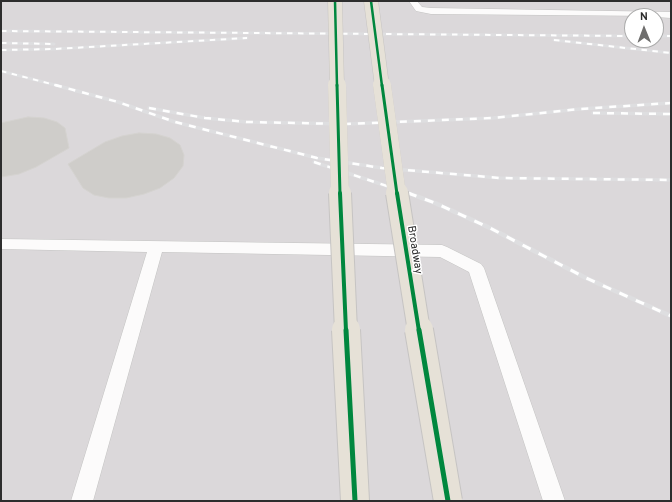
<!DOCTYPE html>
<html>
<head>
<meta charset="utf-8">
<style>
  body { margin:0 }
  #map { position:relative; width:672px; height:502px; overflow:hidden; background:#eae7e4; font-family:Overpass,sans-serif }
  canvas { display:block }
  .frame { position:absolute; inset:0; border:2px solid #2d2d2d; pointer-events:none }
  .north { position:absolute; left:624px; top:8px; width:40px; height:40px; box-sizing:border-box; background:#fff; border:1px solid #ababab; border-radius:50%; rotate:359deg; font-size:11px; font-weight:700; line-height:16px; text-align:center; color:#2d2d2d }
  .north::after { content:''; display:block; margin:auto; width:14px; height:18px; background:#6f6e6d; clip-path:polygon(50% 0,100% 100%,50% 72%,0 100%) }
</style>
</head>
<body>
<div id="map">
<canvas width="672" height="502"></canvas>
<div class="frame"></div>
<div class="north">N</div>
</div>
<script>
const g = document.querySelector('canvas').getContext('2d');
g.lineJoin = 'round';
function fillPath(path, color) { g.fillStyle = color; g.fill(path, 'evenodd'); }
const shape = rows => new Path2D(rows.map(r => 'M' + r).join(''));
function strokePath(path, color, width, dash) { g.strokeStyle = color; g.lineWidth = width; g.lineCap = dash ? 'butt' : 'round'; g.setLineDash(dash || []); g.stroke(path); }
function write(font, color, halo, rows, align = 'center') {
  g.font = font + ' Overpass,sans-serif'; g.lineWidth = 3; g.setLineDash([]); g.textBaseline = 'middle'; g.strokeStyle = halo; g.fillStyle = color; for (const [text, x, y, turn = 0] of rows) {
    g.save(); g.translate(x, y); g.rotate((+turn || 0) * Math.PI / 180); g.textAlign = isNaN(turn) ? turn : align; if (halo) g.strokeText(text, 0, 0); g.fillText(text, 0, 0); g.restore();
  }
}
fillPath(shape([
  [1,1,671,1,671,501,1,501],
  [632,16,656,16,656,40,632,40]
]), '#dbd8da');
const building = shape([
  [28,117,44,118,57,122,65,128,69,148,36,167,19,174,1,177,1,123,28,117],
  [139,133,156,134,170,138,180,145,184,155,183,166,174,178,160,188,144,194,126,198,109,198,94,195,83,188,68,164,105,142,122,136,139,133]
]);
fillPath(building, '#cfcdca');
strokePath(building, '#d5d3d0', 1);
const service = shape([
  [409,1,417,1,422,7,431,8,671,12,671,18,656,17,656,16,431,14,416,11,409,1],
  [1,239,442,245,447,247,481,264,484,268,565,501,543,501,469,272,440,257,162,252,93,501,71,501,147,252,1,249,1,239]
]);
strokePath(service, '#c4c4c3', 1);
fillPath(service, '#fcfbfb');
const railFar2 = shape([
  [1,31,632,36],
  [656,36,671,36],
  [554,40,671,53],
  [1,43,54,44],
  [1,50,54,49,247,38],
  [1,71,59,86]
]);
const railFar1 = shape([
  [55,85,118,102,175,122,317,158,382,168,500,178,671,180],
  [149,108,205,118,247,122,346,124,493,118,580,109,671,103],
  [593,113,671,114],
  [314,162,411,194]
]);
const rail = shape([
  [408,193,435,203,490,228,586,278,671,316]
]);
strokePath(railFar2, '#dedee0', 3);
strokePath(railFar1, '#dedee0', 3.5);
strokePath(rail, '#dedee0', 4.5);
strokePath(railFar2, '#fff', 2, [5.5]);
strokePath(railFar1, '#fff', 2.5, [7]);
strokePath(rail, '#fff', 3, [9]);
const primaryBridgeFar3 = shape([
  [335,1,337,86],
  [371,1,382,86]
]);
const primaryBridgeFar2 = shape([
  [337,85,340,194],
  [382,85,397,194]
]);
const primaryBridgeFar1 = shape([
  [340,193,346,331],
  [397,193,419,331]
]);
const primaryBridge = shape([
  [346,330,355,501],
  [419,330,448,501]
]);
strokePath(primaryBridgeFar3, '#c6c4c3', 15, []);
strokePath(primaryBridgeFar2, '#c6c4c3', 18, []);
strokePath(primaryBridgeFar1, '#c6c4c3', 24, []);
strokePath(primaryBridge, '#c6c4c3', 30, []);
strokePath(primaryBridgeFar3, '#e6e1d7', 14);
strokePath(primaryBridgeFar2, '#e6e1d7', 18);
strokePath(primaryBridgeFar1, '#e6e1d7', 22);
strokePath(primaryBridge, '#e6e1d7', 28);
strokePath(shape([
  [335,1,337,86],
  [371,1,382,86]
]), '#00873e', 2.5);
strokePath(shape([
  [337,85,340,194],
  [382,85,397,194]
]), '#00873e', 3);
strokePath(shape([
  [340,193,346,331],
  [397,193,419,331]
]), '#00873e', 4);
strokePath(shape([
  [346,330,355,501],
  [419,330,448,501]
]), '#00873e', 5);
write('11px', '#2d2d2d', '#fff', [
  ["Broadway",414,250,81]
]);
</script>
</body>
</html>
